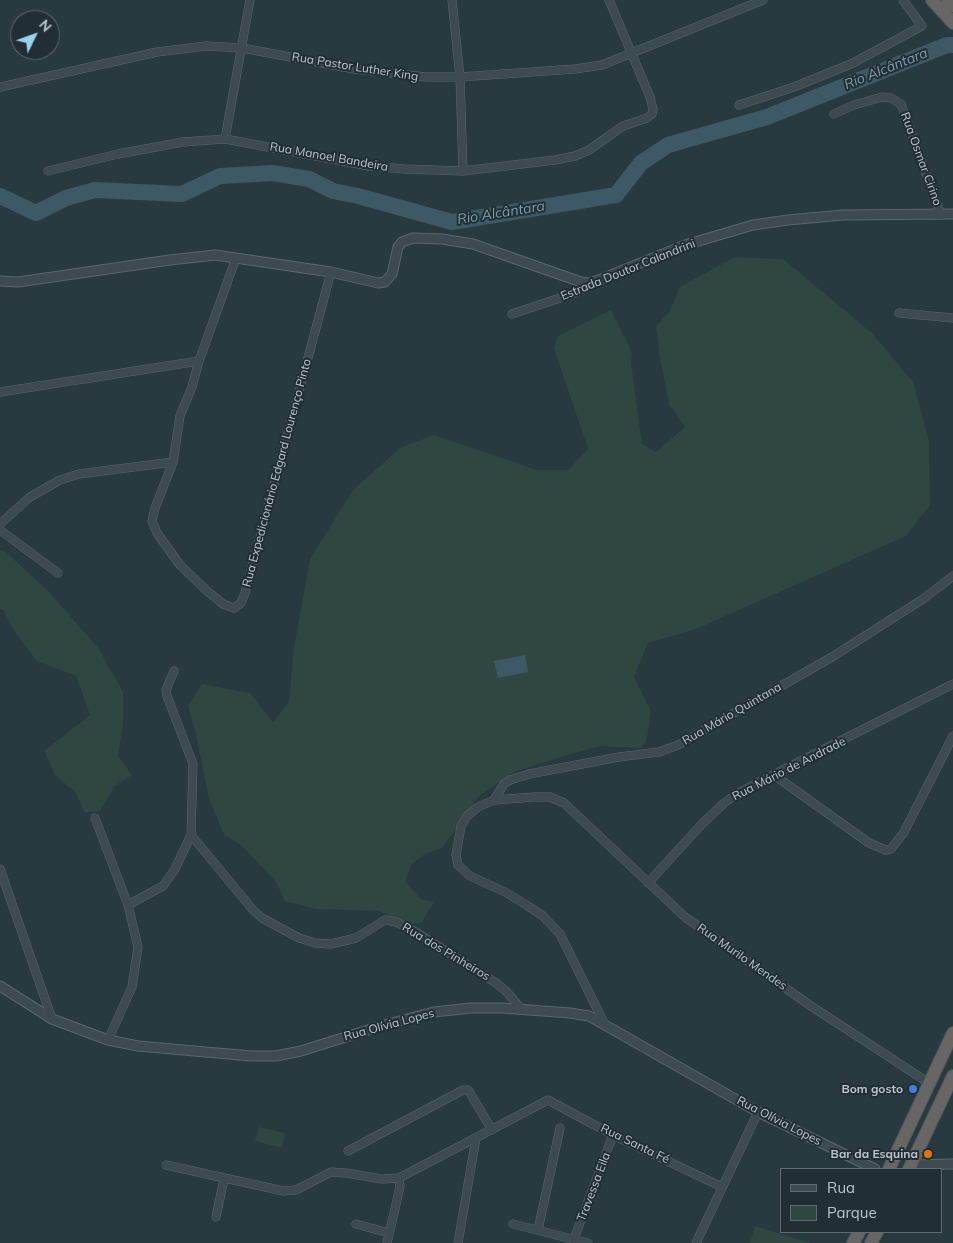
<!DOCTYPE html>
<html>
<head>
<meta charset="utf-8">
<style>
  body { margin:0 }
  #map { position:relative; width:953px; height:1243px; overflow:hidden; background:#293940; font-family:Mulish,sans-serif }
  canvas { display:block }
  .legend { position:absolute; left:780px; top:1168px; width:162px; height:65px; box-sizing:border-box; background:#212f35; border:1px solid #5e6b71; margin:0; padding:6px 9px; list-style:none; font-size:15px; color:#b9c4ca }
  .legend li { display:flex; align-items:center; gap:10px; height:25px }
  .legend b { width:25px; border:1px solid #5e6b71 }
  .north { position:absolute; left:10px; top:10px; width:50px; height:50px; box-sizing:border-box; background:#212f35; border:1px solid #5e6b71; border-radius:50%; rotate:48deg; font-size:14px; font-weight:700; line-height:20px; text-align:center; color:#b9c4ca }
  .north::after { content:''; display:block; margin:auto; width:18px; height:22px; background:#99d2f0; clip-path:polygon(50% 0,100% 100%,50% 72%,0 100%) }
</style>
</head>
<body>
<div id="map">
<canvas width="953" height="1243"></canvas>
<ul class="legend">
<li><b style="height:6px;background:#3d4a50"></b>Rua</li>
<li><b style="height:14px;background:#2f4641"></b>Parque</li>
</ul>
<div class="north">N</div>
</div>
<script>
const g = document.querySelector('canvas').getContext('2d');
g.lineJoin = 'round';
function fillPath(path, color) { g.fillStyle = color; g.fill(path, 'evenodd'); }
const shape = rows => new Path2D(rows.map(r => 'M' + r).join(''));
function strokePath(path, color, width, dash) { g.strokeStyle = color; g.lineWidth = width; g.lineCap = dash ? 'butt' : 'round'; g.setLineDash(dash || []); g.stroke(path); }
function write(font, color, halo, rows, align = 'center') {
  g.font = font + ' Mulish,sans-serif'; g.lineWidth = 4; g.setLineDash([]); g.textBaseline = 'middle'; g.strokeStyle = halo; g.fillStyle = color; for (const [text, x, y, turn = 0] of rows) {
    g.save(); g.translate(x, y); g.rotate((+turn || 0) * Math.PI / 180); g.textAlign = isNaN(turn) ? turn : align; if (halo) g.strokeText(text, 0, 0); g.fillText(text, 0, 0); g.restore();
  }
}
fillPath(shape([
  [735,257,783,259,873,334,913,382,929,441,930,505,906,536,696,629,648,643,634,677,651,711,647,739,641,748,602,746,571,754,516,771,479,796,442,848,425,854,411,865,405,882,421,899,434,902,422,922,411,925,379,911,316,909,285,901,276,882,242,846,224,834,209,800,195,730,188,706,202,684,250,693,273,722,289,702,294,647,310,559,353,490,400,448,434,435,537,470,568,470,588,449,554,348,558,336,611,310,632,352,631,363,642,444,656,452,685,427,669,404,660,359,656,326,669,312,680,287],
  [0,550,6,552,49,592,99,649,123,692,123,724,118,756,132,775,115,786,101,810,85,813,76,793,55,775,44,751,90,715,76,676,37,661,17,635,3,610,0,609],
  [259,1127,285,1133,282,1148,255,1141],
  [755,1226,810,1243,750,1243]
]), '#2f4641');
fillPath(shape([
  [525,655,528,672,498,678,494,661]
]), '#3e5966');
strokePath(shape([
  [0,196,36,213,66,198,95,190,182,194,220,176,273,173,309,179,333,191,358,196,452,222,616,195,641,163,668,145,767,117,947,45,953,45]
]), '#3e5966', 16);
const minor = shape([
  [452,0,460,77,463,171],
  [0,87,157,52,206,46,242,48,354,69,426,77,460,77,575,69,602,65,763,0],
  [739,105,794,87,851,64,922,26,903,0],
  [834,114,854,105,882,97,891,98,901,104,941,215],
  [225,139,250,0],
  [48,171,118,154,183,142,225,139,369,166,404,169,463,171,555,160,575,156,589,150,623,126,647,118,652,114,653,109,650,97,609,0],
  [899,313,953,318],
  [512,314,575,293,587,287,591,283],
  [0,392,199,361],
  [173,462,155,508,152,521,157,533,180,565,206,590,223,604,234,608,241,603,245,593,331,272],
  [0,524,30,497,60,480,79,474,173,462,180,416,192,387,199,361,236,258],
  [0,530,58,573],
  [174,671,166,690,167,696,193,764,191,835,253,910,262,918,299,938,315,943,331,944,356,938,385,920,396,922,416,932,496,983,506,991,521,1009],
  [774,775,869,843,886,850,891,849,904,832,953,736],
  [494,800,504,784,510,780,529,774,619,757,659,752,678,745,832,657,923,599,953,576],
  [95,818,128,905,138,947,132,987,108,1040],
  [0,869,52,1019],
  [648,883,701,825,723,804,735,795,761,781,953,684],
  [128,905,163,886,175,869,191,835],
  [605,1025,560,934,543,916,528,906,505,892,470,876,458,865,456,855,461,826,467,816,478,807,494,800,534,797,550,797,564,803,685,917,811,1006,929,1083],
  [348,1151,463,1090,468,1090,470,1093,492,1130],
  [166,1165,283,1191,296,1190,331,1172,346,1173,382,1179,399,1178,548,1100,613,1135,722,1187],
  [216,1217,224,1179],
  [356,1224,389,1233],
  [513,1224,588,1243],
  [538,1230,560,1128],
  [574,1239,613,1135],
  [387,1243,400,1187,399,1178],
  [458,1243,476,1138],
  [696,1243,758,1112]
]);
const tertiary = shape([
  [0,281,18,282,170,260,215,255,331,272,378,283,385,282,392,274,398,247,402,242,413,238,442,239,473,244,581,282,591,283,685,245,753,225,788,220,843,215,953,214],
  [0,986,52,1019,108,1040,138,1046,251,1056,276,1056,301,1051,384,1025,434,1012,471,1008,502,1008,570,1013,589,1016,758,1112,875,1169],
  [912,1165,953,1164]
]);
const trunk = shape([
  [932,0,953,23],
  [948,0,953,6],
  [889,1169,953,1033],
  [909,1169,953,1076],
  [853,1243,859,1232],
  [871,1243,877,1232]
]);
strokePath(minor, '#5a676d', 9);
strokePath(tertiary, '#5a676d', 11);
strokePath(trunk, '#47545a', 14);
strokePath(minor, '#3d4a50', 8);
strokePath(tertiary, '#3d4a50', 9);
strokePath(trunk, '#686665', 12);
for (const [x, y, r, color] of [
  [913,1089,5,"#3f7fe0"],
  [928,1154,5,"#e8710a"]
]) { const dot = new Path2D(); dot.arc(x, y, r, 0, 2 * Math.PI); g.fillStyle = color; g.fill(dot); strokePath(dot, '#212f35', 2); }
write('12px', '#b9c4ca', '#212f35', [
  ["Rua Pastor Luther King",355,67,9],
  ["Rua Manoel Bandeira",329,157,10],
  ["Rua Osmar Cirino",921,159,70],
  ["Estrada Doutor Calandrini",628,270,-22],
  ["Rua Expedicionário Edgard Lourenço Pinto",277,473,-75],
  ["Rua Mário Quintana",732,714,-30],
  ["Rua Mário de Andrade",789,769,-27],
  ["Rua dos Pinheiros",446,952,31],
  ["Rua Murilo Mendes",742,957,35],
  ["Rua Olívia Lopes",389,1025,-15],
  ["Rua Olívia Lopes",779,1121,27],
  ["Rua Santa Fé",635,1144,26],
  ["Travessa Eila",594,1187,-69]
]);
write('bold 12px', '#b9c4ca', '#212f35', [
  ["Bom gosto",903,1089],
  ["Bar da Esquina",918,1154]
], 'right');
write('italic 14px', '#7d9caa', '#212f35', [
  ["Rio Alcântara",886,69,-22],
  ["Rio Alcântara",501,213,-9]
]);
</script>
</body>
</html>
